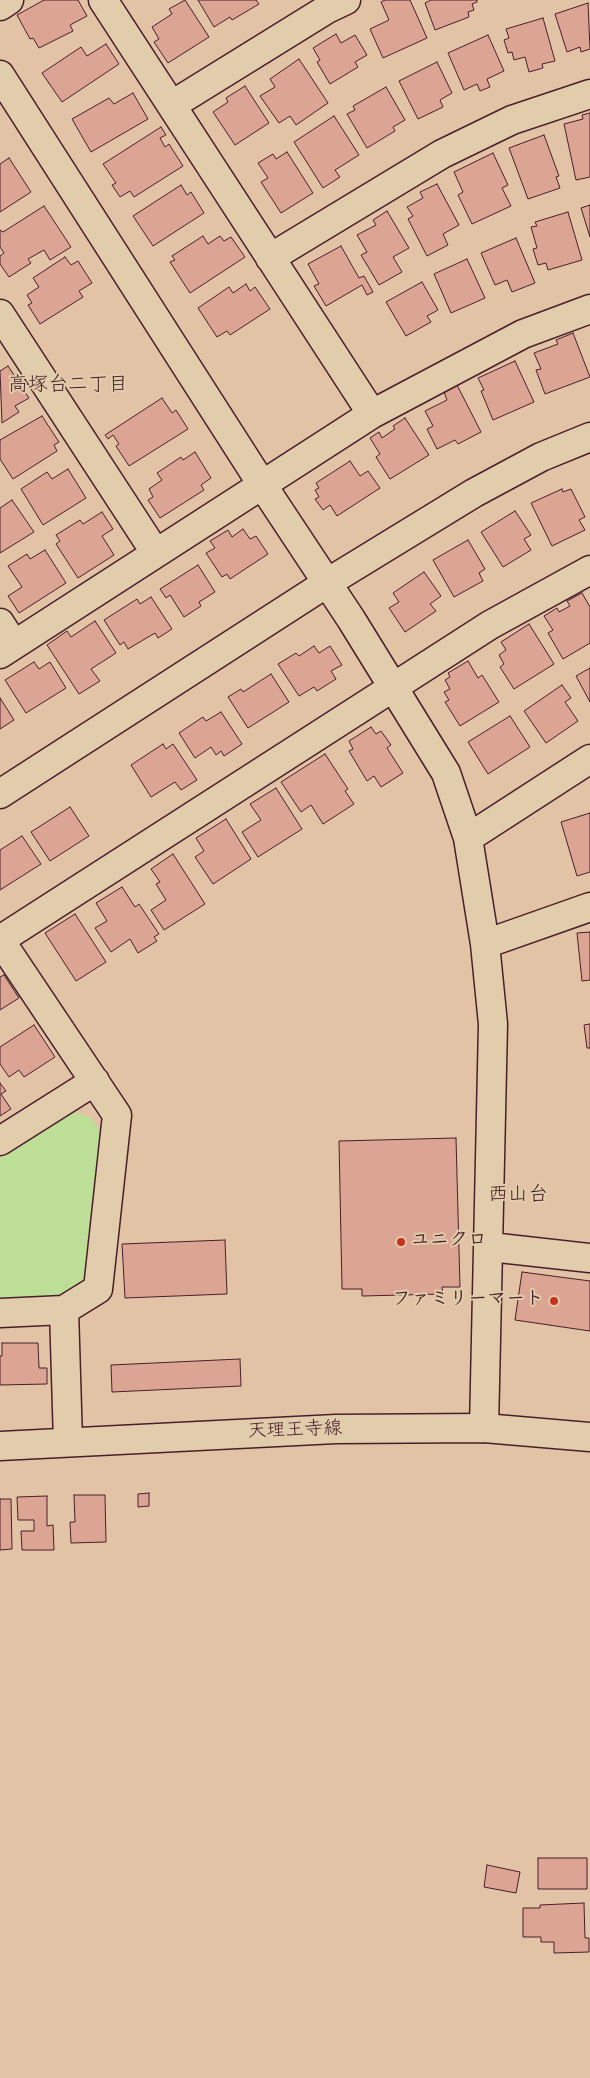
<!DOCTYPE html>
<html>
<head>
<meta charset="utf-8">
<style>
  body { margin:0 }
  canvas { display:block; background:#e2c3a6 }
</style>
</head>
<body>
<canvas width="590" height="2078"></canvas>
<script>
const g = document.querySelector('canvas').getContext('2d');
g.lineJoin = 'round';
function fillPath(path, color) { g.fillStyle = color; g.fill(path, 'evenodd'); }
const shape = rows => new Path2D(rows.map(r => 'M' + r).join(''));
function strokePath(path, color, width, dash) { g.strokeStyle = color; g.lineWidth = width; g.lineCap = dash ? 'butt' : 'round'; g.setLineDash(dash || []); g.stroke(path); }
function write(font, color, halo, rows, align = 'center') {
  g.font = font + ' "Gochi Hand","Klee One",sans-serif'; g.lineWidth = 4; g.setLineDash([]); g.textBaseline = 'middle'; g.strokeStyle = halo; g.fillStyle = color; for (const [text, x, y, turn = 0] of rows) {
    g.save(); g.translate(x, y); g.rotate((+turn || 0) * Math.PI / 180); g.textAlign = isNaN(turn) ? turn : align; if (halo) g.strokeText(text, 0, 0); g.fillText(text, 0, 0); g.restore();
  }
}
fillPath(shape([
  [80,1113,91,1118,98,1127,100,1139,85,1276,81,1286,66,1296,0,1300,0,1158,68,1114]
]), '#bdde97');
const building = shape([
  [44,0,78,0,87,16,70,25,73,31,39,48,33,38,30,39,17,15,44,0],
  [185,0,209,37,168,63,154,42,159,39,152,27,172,14,169,9,185,0],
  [198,0,256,0,259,4,232,20,230,17,214,27,198,0],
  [385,0,410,0,427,38,383,58,370,29,389,20,381,2,385,0],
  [431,0,477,0,477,2,472,4,474,10,468,12,469,17,435,30,425,3,431,0],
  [588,3,590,49,581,52,580,47,567,52,555,14,588,3],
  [543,18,555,61,542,64,543,68,529,72,525,57,514,60,512,52,508,53,504,40,509,38,506,29,543,18],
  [336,34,341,43,355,35,367,55,355,62,358,67,330,84,317,62,320,60,313,48,336,34],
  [488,35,504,71,487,79,490,87,480,91,477,84,464,90,448,53,488,35],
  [106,44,119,64,62,102,42,73,81,47,87,56,106,44],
  [299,59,328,103,296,125,290,116,279,123,260,96,275,87,270,79,299,59],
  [437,62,452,93,440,100,443,107,418,119,399,81,437,62],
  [245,86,269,123,235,145,213,112,228,102,226,98,245,86],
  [386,87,405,120,393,127,395,131,367,148,347,114,355,110,353,106,386,87],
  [133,93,148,119,91,152,72,119,109,98,114,104,133,93],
  [590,113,590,177,576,180,564,124,583,119,582,115,590,113],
  [334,116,359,155,335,170,340,177,323,188,294,142,334,116],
  [161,127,166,135,160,138,165,147,169,144,183,166,134,197,130,191,120,197,112,185,116,183,103,164,161,127],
  [544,135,559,176,556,177,560,188,528,199,509,148,544,135],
  [287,152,313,193,281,213,261,182,268,178,258,163,273,154,276,159,287,152],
  [493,153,508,185,502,188,511,206,472,224,458,195,463,192,454,172,493,153],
  [9,158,31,192,0,212,0,164,9,158],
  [437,184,459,225,443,234,448,245,427,256,408,219,413,216,407,207,423,198,420,192,437,184],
  [181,185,187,195,191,192,204,213,153,246,133,216,181,185],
  [590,205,590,237,581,208,590,205],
  [44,206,71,247,50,260,44,250,28,259,31,263,9,277,0,264,0,256,4,253,0,247,0,230,3,232,44,206],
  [387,211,409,248,393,257,402,272,379,285,361,255,367,252,357,235,376,225,373,220,387,211],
  [568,212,582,260,548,270,546,263,538,265,533,249,537,248,531,227,537,226,535,222,568,212],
  [203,236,208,244,220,236,224,241,231,237,245,257,190,293,170,262,175,260,172,256,203,236],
  [516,238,535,283,512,292,507,280,495,285,481,253,516,238],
  [341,246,359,278,364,276,373,292,367,295,362,285,326,306,314,286,319,284,308,264,341,246],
  [65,257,71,265,78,261,92,283,79,291,83,297,40,324,28,305,32,303,27,295,39,287,33,278,65,257],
  [467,259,485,298,451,313,434,274,467,259],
  [422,282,438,310,427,316,431,322,406,336,386,302,422,282],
  [246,284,250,291,255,287,270,309,230,335,227,331,217,337,198,308,229,287,233,293,246,284],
  [573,333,590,377,545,394,536,370,541,369,534,353,558,344,556,340,573,333],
  [515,361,534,402,493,420,481,391,484,390,478,378,515,361],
  [8,366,29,398,15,406,19,412,2,423,0,371,8,366],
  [457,385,481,432,458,444,455,440,437,449,427,429,433,426,425,411,447,400,444,392,457,385],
  [162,398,172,413,176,410,188,429,129,466,116,446,119,444,113,435,108,439,105,435,162,398],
  [42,416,59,442,54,445,57,451,13,479,0,459,0,440,42,416],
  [405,418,429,455,390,479,376,457,380,454,370,438,379,432,382,438,395,429,393,426,405,418],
  [195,452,211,478,201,485,204,490,160,518,148,500,153,497,149,489,162,480,157,473,181,457,183,460,195,452],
  [350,461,360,476,368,471,380,488,337,516,330,505,323,510,315,499,319,497,315,490,319,488,316,483,350,461],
  [68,469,86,498,43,525,21,489,47,472,52,479,68,469],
  [562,489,563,492,571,489,585,517,579,520,585,530,552,546,531,503,562,489],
  [12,500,34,532,0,553,0,508,12,500],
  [515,511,531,535,524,539,531,550,503,567,481,532,515,511],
  [102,512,113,529,102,536,114,555,78,578,56,544,60,541,56,535,80,520,83,524,102,512],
  [243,529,250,539,256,536,268,554,230,579,227,574,222,577,206,553,215,548,210,541,228,530,232,537,243,529],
  [468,540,485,569,479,573,483,581,454,597,433,560,468,540],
  [45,550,66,583,19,613,8,596,22,587,8,566,27,554,30,559,45,550],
  [198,565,215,592,199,602,201,606,184,617,170,595,166,598,160,589,198,565],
  [424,572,441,596,430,604,436,611,405,632,389,608,399,602,393,593,424,572],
  [582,593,590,607,590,643,563,659,548,633,553,630,544,616,557,608,559,612,570,606,567,601,582,593],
  [151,597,172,629,158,638,155,633,128,649,124,642,120,645,104,620,137,599,140,604,151,597],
  [95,621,116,653,91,669,100,681,79,694,47,645,67,631,71,637,95,621],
  [529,624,554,664,514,689,500,667,504,664,499,655,506,650,501,642,529,624],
  [314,646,319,653,330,646,342,665,331,671,336,679,317,691,314,687,299,696,278,664,296,653,299,656,314,646],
  [468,661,478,678,482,675,499,702,460,726,445,702,449,700,444,692,450,689,445,680,450,677,448,673,468,661],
  [34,662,39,669,50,662,66,688,26,713,5,680,34,662],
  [590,668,590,702,576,676,590,668],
  [271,674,289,702,248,728,228,697,241,689,243,692,271,674],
  [562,685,571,698,565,702,578,721,546,743,524,711,562,685],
  [0,698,14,720,0,729,0,698],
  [221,712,242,744,224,756,221,751,216,755,211,747,195,758,179,733,203,717,206,721,221,712],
  [510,716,530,747,488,774,468,742,510,716],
  [371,727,376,734,381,731,391,745,387,748,403,773,381,787,374,776,367,781,349,751,353,749,349,741,371,727],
  [163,744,166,749,173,744,197,780,181,790,175,782,151,797,131,765,163,744],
  [325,754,348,789,345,791,354,804,323,824,311,805,301,812,281,782,325,754],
  [276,788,302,829,258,857,242,832,261,820,250,804,276,788],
  [70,807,89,836,50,861,31,832,70,807],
  [590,813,590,872,577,876,561,822,590,813],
  [226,819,251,859,213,884,195,857,204,851,196,838,226,819],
  [22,836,41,864,0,890,0,850,22,836],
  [173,854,205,904,164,930,151,910,166,900,156,884,160,882,151,869,173,854],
  [122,887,135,907,139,904,159,934,154,937,157,941,138,953,130,939,111,952,95,928,107,921,96,903,122,887],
  [75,914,106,962,76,981,45,933,75,914],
  [590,932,590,980,582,981,577,933,590,932],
  [4,975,19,998,0,1010,0,977,4,975],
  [590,1024,590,1048,587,1048,584,1025,590,1024],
  [34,1025,55,1057,24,1077,19,1070,9,1077,0,1064,0,1047,34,1025],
  [0,1083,6,1091,1,1094,11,1109,0,1116,0,1083],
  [456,1138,460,1287,442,1287,443,1294,362,1296,362,1289,342,1289,339,1141,456,1138],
  [225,1240,227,1294,125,1298,122,1244,225,1240],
  [522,1272,590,1281,590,1331,515,1320,522,1272],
  [2,1343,38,1343,39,1368,47,1368,47,1384,0,1385,0,1356,2,1356,2,1343],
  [240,1359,241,1386,112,1392,111,1365,240,1359],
  [149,1493,149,1506,138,1507,138,1494,149,1493],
  [74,1495,105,1495,106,1542,71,1543,70,1522,75,1522,74,1495],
  [47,1496,47,1526,53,1525,54,1550,22,1550,21,1531,34,1531,34,1520,18,1520,17,1497,47,1496],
  [0,1499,11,1499,12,1549,0,1550,0,1499],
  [538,1858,587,1858,587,1889,538,1889,538,1858],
  [487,1865,520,1872,516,1893,484,1887,487,1865],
  [584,1903,585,1938,589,1938,589,1952,554,1953,554,1942,541,1942,541,1937,523,1937,523,1908,540,1908,540,1905,584,1903]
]);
fillPath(building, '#dba493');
strokePath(building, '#4a1f2b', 1);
const minor = shape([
  [103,0,372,414],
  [0,6,9,0],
  [0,75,263,486,351,619,446,773,468,838,485,944,493,1024,484,1428],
  [172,105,327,9,346,0],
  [270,258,442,154,512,120,590,94],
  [0,314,155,552],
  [0,623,14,645],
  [0,654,372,414,523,334,590,309],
  [468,838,590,759],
  [0,940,490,625,590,570],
  [0,940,117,1115,98,1289,64,1310,68,1442],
  [485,944,590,907],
  [0,1141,95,1081],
  [490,1247,590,1258],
  [0,1313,64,1310]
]);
const tertiary = shape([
  [0,794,327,583,474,493,541,457,590,437]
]);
const primary = shape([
  [0,1446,336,1429,484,1428,590,1437]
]);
strokePath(minor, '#4a1f2b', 31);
strokePath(tertiary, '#4a1f2b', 31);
strokePath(primary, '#4a1f2b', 31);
strokePath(minor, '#e1ccab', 28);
strokePath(tertiary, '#e1ccab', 28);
strokePath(primary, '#e1ccab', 28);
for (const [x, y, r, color] of [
  [401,1242,5,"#c8321e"],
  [554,1301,5,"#c8321e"]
]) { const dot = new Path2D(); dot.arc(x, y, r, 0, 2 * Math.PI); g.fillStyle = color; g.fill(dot); strokePath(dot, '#e1ccab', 2); }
write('bold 19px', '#4a1f2b', '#e1ccab', [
  ["ユニクロ",411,1242],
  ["ファミリーマート",544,1301,"right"]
], 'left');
write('19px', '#4a1f2b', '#e1ccab', [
  ["天理王寺線",295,1432,-2]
]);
write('20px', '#4a1f2b', '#e1ccab', [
  ["高塚台二丁目",68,387],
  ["西山台",518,1197]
]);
</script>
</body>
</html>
